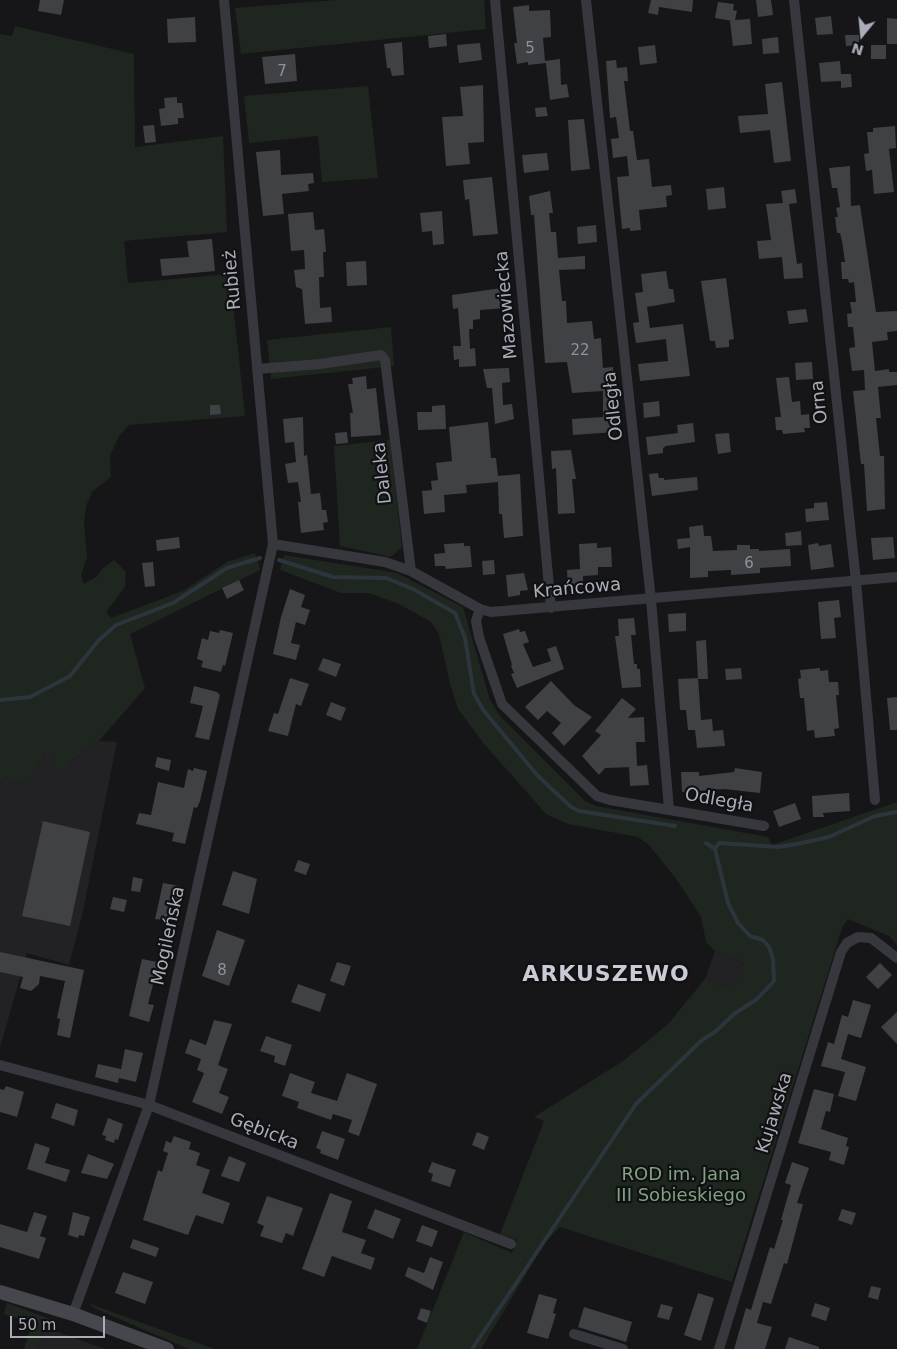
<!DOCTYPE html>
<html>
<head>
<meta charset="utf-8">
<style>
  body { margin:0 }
  #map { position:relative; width:897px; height:1349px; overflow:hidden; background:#161618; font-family:"DejaVu Sans",sans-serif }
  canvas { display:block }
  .north { position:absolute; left:837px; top:10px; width:50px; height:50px; -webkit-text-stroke:4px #111113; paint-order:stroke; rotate:197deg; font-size:14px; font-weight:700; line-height:20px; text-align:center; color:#a8adb8 }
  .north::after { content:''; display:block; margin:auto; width:18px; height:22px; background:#a8adb8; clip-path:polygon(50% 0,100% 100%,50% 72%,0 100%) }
  .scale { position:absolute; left:10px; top:1316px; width:95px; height:22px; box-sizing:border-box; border:2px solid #a8adb8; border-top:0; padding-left:6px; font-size:15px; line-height:18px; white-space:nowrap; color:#a8adb8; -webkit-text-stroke:4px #111113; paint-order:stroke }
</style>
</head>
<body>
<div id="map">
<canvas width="897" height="1349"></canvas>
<div class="north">N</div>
<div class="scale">50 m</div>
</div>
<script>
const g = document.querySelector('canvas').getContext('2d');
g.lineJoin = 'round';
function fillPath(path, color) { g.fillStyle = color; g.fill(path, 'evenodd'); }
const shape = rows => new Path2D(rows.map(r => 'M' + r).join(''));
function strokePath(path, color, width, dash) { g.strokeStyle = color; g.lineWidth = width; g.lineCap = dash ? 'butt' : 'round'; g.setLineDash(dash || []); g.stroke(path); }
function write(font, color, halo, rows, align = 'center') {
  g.font = font + ' "DejaVu Sans",sans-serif'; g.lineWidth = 4.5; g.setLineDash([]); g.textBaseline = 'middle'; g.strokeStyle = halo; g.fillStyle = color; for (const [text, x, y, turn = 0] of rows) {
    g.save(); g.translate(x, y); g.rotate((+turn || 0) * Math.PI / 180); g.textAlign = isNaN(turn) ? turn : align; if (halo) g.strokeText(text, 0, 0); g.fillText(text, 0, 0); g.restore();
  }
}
fillPath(shape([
  [99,741,117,742,83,911,69,965,27,953,0,1048,0,784,5,777,19,784,32,777,46,752,68,763],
  [715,951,744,963,735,992,705,979],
  [44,1327,105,1349,37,1349]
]), '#222225');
fillPath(shape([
  [336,0,484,0,486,29,241,54,235,8],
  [15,26,134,54,135,147,223,136,227,232,124,241,128,283,230,274,245,416,129,425,119,436,110,456,111,477,92,492,86,506,84,522,87,557,81,575,84,584,96,577,102,569,114,560,126,572,125,587,106,612,111,618,183,591,227,562,255,553,260,570,130,634,145,688,99,741,68,763,62,771,53,766,52,757,46,752,32,777,25,783,19,784,5,777,0,784,0,34,12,36],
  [368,86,378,178,322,182,318,136,249,143,244,96],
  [391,327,394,366,271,379,267,340],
  [390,440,402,547,391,557,340,546,334,446],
  [284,555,397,573,463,607,490,700,500,716,585,801,596,806,768,837,772,845,897,802,897,945,889,936,848,919,842,928,732,1282,560,1227,546,1241,481,1349,417,1349,464,1232,512,1253,517,1240,500,1234,544,1121,534,1117,623,1061,668,1024,705,979,734,991,744,963,715,951,706,942,701,917,677,880,649,845,638,837,568,824,546,814,484,744,458,709,450,684,439,634,431,622,399,604,369,593,341,593,280,570],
  [7,1303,50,1319,49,1329,44,1327,37,1349,24,1349,32,1323,4,1314],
  [88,1303,156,1328,215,1349,189,1349,96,1309]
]), '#1e261f');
strokePath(shape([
  [279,560,333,577,386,578,413,589,455,613,465,638,474,694,484,711,537,775,571,807,579,811,675,826],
  [0,700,30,697,70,676,98,641,116,625,173,603,227,568,260,558],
  [715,849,719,843,778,847,797,844,829,837,875,816,897,812],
  [472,1349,636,1104,702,1040,715,1032,734,1014,757,999,774,981,773,959,769,947,763,940,750,936,738,923,728,903,715,849,706,843]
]), '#2c353c', 4);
fillPath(shape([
  [40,0,64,0,61,15,38,11],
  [651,0,693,0,692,12,659,7,658,15,648,13],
  [756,0,771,0,773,15,758,17],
  [718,2,734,4,733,10,737,11,735,20,750,19,752,44,733,46,730,21,733,21,715,18],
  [529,5,529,11,550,10,551,37,543,38,545,61,560,59,561,85,567,84,569,97,550,100,546,63,528,65,528,62,517,64,514,43,517,43,513,7],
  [831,16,833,34,817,35,815,18],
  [195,17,196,42,168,43,167,19],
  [887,18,897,19,897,44,887,44],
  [446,34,447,46,429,48,428,36],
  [845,35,859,35,859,45,846,46],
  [778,37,779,53,763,54,762,39],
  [402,42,404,75,392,76,390,68,387,68,384,44],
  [480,43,482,60,459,63,457,45],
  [655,45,657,63,640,65,638,47],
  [871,45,886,45,886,59,871,59],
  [295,54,297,81,265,84,262,57],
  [616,60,617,68,627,67,628,81,624,81,630,131,633,131,637,160,649,159,652,187,671,185,672,195,666,196,667,207,639,210,641,230,630,231,630,228,622,229,617,177,629,176,627,156,613,158,611,139,619,138,616,117,610,118,606,61],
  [840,61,841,74,851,74,852,87,841,88,841,81,821,82,819,63],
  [782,82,791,161,774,163,770,130,740,133,738,116,768,114,765,84],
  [483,85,484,142,468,143,470,164,446,166,442,117,463,116,460,87],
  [177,97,177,103,182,103,184,118,178,118,178,124,161,126,159,109,165,108,164,98],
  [546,107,548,116,536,117,535,108],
  [584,119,590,169,571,171,568,120],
  [154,125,156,142,145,143,143,126],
  [895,126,896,148,889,149,894,192,874,194,872,170,866,171,864,154,869,153,867,132,873,132,873,128],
  [280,150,281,175,313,173,314,183,308,184,309,191,282,194,284,214,263,216,256,152],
  [547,153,549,170,524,173,522,155],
  [850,166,851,206,860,205,876,312,897,311,897,331,887,332,888,340,872,342,875,371,889,369,889,372,897,372,897,385,878,387,881,418,876,418,880,456,884,456,885,509,867,511,864,464,861,464,853,391,865,390,864,370,852,371,849,348,855,347,853,327,848,327,847,314,852,313,850,302,856,302,854,282,849,283,848,279,842,279,841,262,845,262,842,241,840,233,837,233,835,217,838,217,836,208,840,207,837,188,832,188,829,168],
  [492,177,498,234,473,236,469,199,465,200,463,180],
  [724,187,726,208,708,210,706,189],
  [795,189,797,203,789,204,797,264,802,263,803,278,784,279,782,257,759,259,757,241,771,240,766,204,783,203,781,191],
  [550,191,553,213,549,213,551,232,556,232,558,258,585,256,585,269,559,270,562,301,566,301,567,323,592,321,594,339,601,338,603,368,613,367,616,402,614,402,616,432,573,435,572,419,603,417,603,391,572,393,567,362,545,363,534,215,531,215,529,196],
  [442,211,444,244,433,245,432,231,422,232,420,213],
  [313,212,315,230,324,229,326,252,323,252,324,277,319,277,320,308,331,307,332,322,305,324,302,289,296,287,294,270,305,269,304,250,291,251,288,214],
  [596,225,597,242,578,244,577,227],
  [212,239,215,271,162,276,160,259,189,257,187,241],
  [366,261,367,285,347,286,346,262],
  [666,271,669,289,673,289,675,302,647,307,650,328,683,324,690,376,640,381,638,364,668,361,666,339,636,343,633,323,639,322,635,293,643,292,641,274],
  [726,278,734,339,729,340,729,347,716,348,715,341,710,341,701,281],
  [502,288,504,308,480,310,480,319,473,320,473,329,469,329,470,349,475,348,476,366,459,367,459,359,454,360,453,346,461,346,458,308,453,309,452,295],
  [806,309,808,322,789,324,787,311],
  [812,362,813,379,796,380,795,363],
  [509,368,510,382,502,383,503,405,512,404,514,419,495,424,492,388,487,388,483,369],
  [366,376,367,389,376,388,381,435,351,437,350,413,353,413,348,384,353,384,352,378],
  [789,377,792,402,800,401,801,415,809,414,810,428,804,428,805,432,783,434,782,430,776,430,775,417,781,417,776,378],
  [659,401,660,416,644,418,643,403],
  [210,405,220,405,221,414,210,415],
  [445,405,446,429,418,430,417,412,432,412,432,406],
  [303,417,304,456,307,455,311,494,320,493,322,510,326,510,328,522,323,523,324,530,301,533,298,502,301,502,298,482,288,483,285,464,296,462,294,442,285,443,283,419],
  [488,422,491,458,496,458,498,476,520,474,523,536,504,538,502,514,499,514,498,482,466,485,467,493,444,495,445,512,424,514,422,491,432,490,431,481,438,480,436,463,452,461,449,427],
  [693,423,695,442,666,446,663,448,663,453,648,455,646,437,678,433,677,425],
  [347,432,348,443,336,444,335,433],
  [729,433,731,452,718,454,715,434],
  [571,450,576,479,572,479,575,513,558,514,556,468,552,469,551,451],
  [658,473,659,478,664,478,664,480,697,477,698,490,652,496,649,474],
  [827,502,829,520,806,522,805,509,814,508,814,503],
  [703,525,704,536,711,536,713,551,737,550,737,545,750,545,750,549,759,549,759,551,790,549,791,566,760,568,760,573,731,575,731,570,708,571,708,577,690,578,690,547,678,549,677,539,690,538,689,527],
  [801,531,802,545,786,546,785,533],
  [179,537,180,548,157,551,156,540],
  [893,537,895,558,873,560,871,538],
  [464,543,464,546,470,546,472,567,446,569,445,566,435,566,434,554,445,553,444,544],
  [597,543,597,548,611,547,612,567,598,567,598,575,583,576,583,587,568,588,567,570,580,569,579,544],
  [818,543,819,546,831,544,834,567,811,570,808,545],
  [494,560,495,574,483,575,482,561],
  [153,562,155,586,145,587,142,563],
  [524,573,528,590,520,591,520,595,508,597,506,575],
  [239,580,244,590,227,599,222,588],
  [290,589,305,595,301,607,310,610,305,625,296,622,291,643,300,645,296,660,273,654,281,617],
  [839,600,841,617,834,618,836,638,821,639,818,602],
  [686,613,686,631,669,632,668,614],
  [634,618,636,635,631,635,634,664,637,664,637,669,640,669,641,687,622,688,615,636,619,636,618,619],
  [519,629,520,632,525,631,529,642,523,644,533,667,551,661,547,649,556,646,564,669,517,688,511,674,514,673,511,666,512,665,503,634],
  [220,630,233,633,225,666,223,665,221,672,201,667,203,661,197,659,202,638,208,640,210,631,219,633],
  [706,640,708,679,698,679,696,641],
  [323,658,341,664,336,677,318,670],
  [741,668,742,679,726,680,725,669],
  [820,668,820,671,828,670,829,682,838,682,839,695,836,695,839,728,834,729,835,736,815,738,814,730,807,731,804,698,800,698,798,679,801,678,800,670],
  [290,678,309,684,301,706,296,704,288,736,268,731,274,713,278,714],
  [698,678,701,720,712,719,713,731,723,730,725,746,697,748,695,730,688,730,686,710,680,710,678,679],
  [551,681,574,705,592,717,564,746,552,733,561,723,547,711,538,720,525,707],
  [194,686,217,692,220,695,209,740,195,737,203,706,190,703],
  [897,697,897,730,890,730,887,698],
  [622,698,636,709,628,718,644,717,645,742,636,742,637,766,647,765,649,785,630,786,629,767,633,767,605,768,599,775,582,756,601,735,595,731],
  [331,702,346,708,341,721,326,715],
  [157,757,171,760,169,771,155,767],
  [194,768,207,771,200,801,197,808,194,807,185,844,172,841,174,833,136,824,139,813,151,815,158,782,184,788,188,769,193,771],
  [735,768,762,772,760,793,724,789,682,792,681,772,699,772,699,776,734,772],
  [849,793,850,811,823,813,824,817,813,817,812,796],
  [795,803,801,819,779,827,773,811],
  [43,821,90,832,70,926,22,916],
  [298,860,310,864,306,875,294,871],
  [233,871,257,879,249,914,222,905],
  [133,877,143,879,140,892,131,891],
  [163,883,180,886,173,921,155,919],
  [113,897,127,900,124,912,110,909],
  [217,930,245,940,229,986,202,976],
  [0,952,84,970,70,1038,57,1035,60,1019,57,1018,65,981,40,976,39,984,31,991,20,988,23,977,0,972],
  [142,959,162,963,160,978,155,977,148,1004,154,1005,149,1022,129,1016],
  [337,962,351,966,344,986,330,981],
  [880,963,892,975,878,989,866,977],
  [298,984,326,994,320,1012,291,1002],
  [853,1000,871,1005,861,1038,848,1034,841,1059,866,1067,856,1101,838,1096,845,1072,821,1066,828,1042,834,1044,842,1015,848,1017],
  [897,1012,897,1044,881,1027],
  [214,1020,232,1024,218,1065,228,1069,219,1093,229,1097,222,1114,192,1102,204,1073,197,1070,201,1059,185,1053,190,1039,206,1045],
  [266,1036,292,1045,285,1066,274,1062,275,1056,260,1051],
  [125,1049,143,1053,136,1082,119,1078,120,1071,118,1083,95,1077,98,1064,121,1069],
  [290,1073,315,1082,311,1093,337,1101,347,1073,377,1084,359,1136,348,1132,352,1120,333,1114,331,1120,297,1108,299,1102,282,1096],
  [6,1086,24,1092,17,1117,0,1112,0,1089,4,1090],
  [814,1089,834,1094,830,1112,826,1111,821,1129,848,1138,846,1146,849,1147,844,1165,829,1160,831,1152,798,1143],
  [56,1103,78,1110,74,1126,51,1118],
  [108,1118,123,1124,118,1140,115,1139,114,1143,105,1140,106,1136,102,1135],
  [322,1131,345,1139,338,1160,320,1153,321,1150,316,1148],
  [477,1132,489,1137,484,1150,472,1145],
  [174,1136,191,1142,189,1149,200,1153,196,1165,210,1170,202,1193,230,1203,223,1224,196,1215,188,1235,143,1220,158,1170,162,1172,168,1153,163,1151,166,1141,171,1143],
  [35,1143,50,1148,45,1163,70,1170,66,1182,27,1169],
  [88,1154,114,1164,107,1179,81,1173],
  [229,1156,246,1163,239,1182,221,1176],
  [432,1162,456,1170,450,1187,431,1181,433,1174,428,1172],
  [792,1162,809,1168,797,1203,803,1204,787,1264,784,1263,771,1304,763,1302,757,1323,772,1327,765,1349,734,1349,746,1308,751,1310,770,1247,774,1249,783,1220,781,1220,791,1185,785,1183],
  [330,1193,352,1201,342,1232,366,1240,361,1253,375,1258,371,1270,332,1256,324,1277,302,1269],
  [267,1196,303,1208,293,1236,286,1233,282,1243,260,1236,264,1226,257,1223],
  [375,1209,401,1219,393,1239,367,1228],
  [842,1209,856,1213,852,1225,838,1220],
  [34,1212,47,1216,40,1236,46,1238,39,1259,0,1247,0,1224,27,1232],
  [73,1212,90,1217,84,1236,79,1235,78,1238,68,1235],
  [422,1225,438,1231,432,1247,416,1241],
  [133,1239,159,1248,156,1257,130,1248],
  [430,1257,443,1262,433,1290,405,1276,408,1267,424,1273],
  [123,1272,153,1282,145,1304,115,1293],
  [871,1286,881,1288,878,1300,868,1297],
  [698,1293,714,1298,701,1341,684,1335],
  [539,1294,557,1299,553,1313,556,1314,548,1339,527,1333],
  [815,1303,830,1308,826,1321,811,1316],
  [661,1304,673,1307,669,1320,657,1317],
  [584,1307,632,1322,626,1342,578,1327],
  [421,1308,431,1311,427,1323,417,1319],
  [789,1337,819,1347,819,1349,785,1349]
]), '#404145');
strokePath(shape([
  [495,0,551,608],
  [586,0,651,600,669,809],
  [794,0,856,581,875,800],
  [257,369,320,364,381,355,385,360,411,571],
  [273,544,385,562,411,571,480,609,491,612,897,577],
  [480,609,476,621,479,637,502,704,597,796,610,800,764,826],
  [0,1065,149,1105,511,1244],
  [73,1314,149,1105,273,544,224,0],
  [574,1334,623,1349],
  [719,1349,841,952,847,943,858,937,871,938,897,958]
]), '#37383d', 10);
strokePath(shape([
  [0,1292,73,1314,167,1349]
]), '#45474d', 14);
write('15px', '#8e929b', null, [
  ["5",530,49],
  ["7",282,72],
  ["22",580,351],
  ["6",749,564],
  ["8",222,971]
]);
write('18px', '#a8adb8', '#111113', [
  ["Rubież",233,280,-95],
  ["Mazowiecka",507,305,-95],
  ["Orna",820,402,-96],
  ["Odległa",614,406,-96],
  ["Daleka",383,473,-96],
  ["Krańcowa",577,589,-5],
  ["Odległa",719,801,10],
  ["Mogileńska",169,936,-78],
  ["Kujawska",775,1113,-73],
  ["Gębicka",264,1132,21]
]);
write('18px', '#7fa381', '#111113', [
  ["ROD im. Jana",681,1175],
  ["III Sobieskiego",681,1196]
]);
g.letterSpacing = '1px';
write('bold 22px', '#c9ccd4', '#111113', [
  ["ARKUSZEWO",606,975]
]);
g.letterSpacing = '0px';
</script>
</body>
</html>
